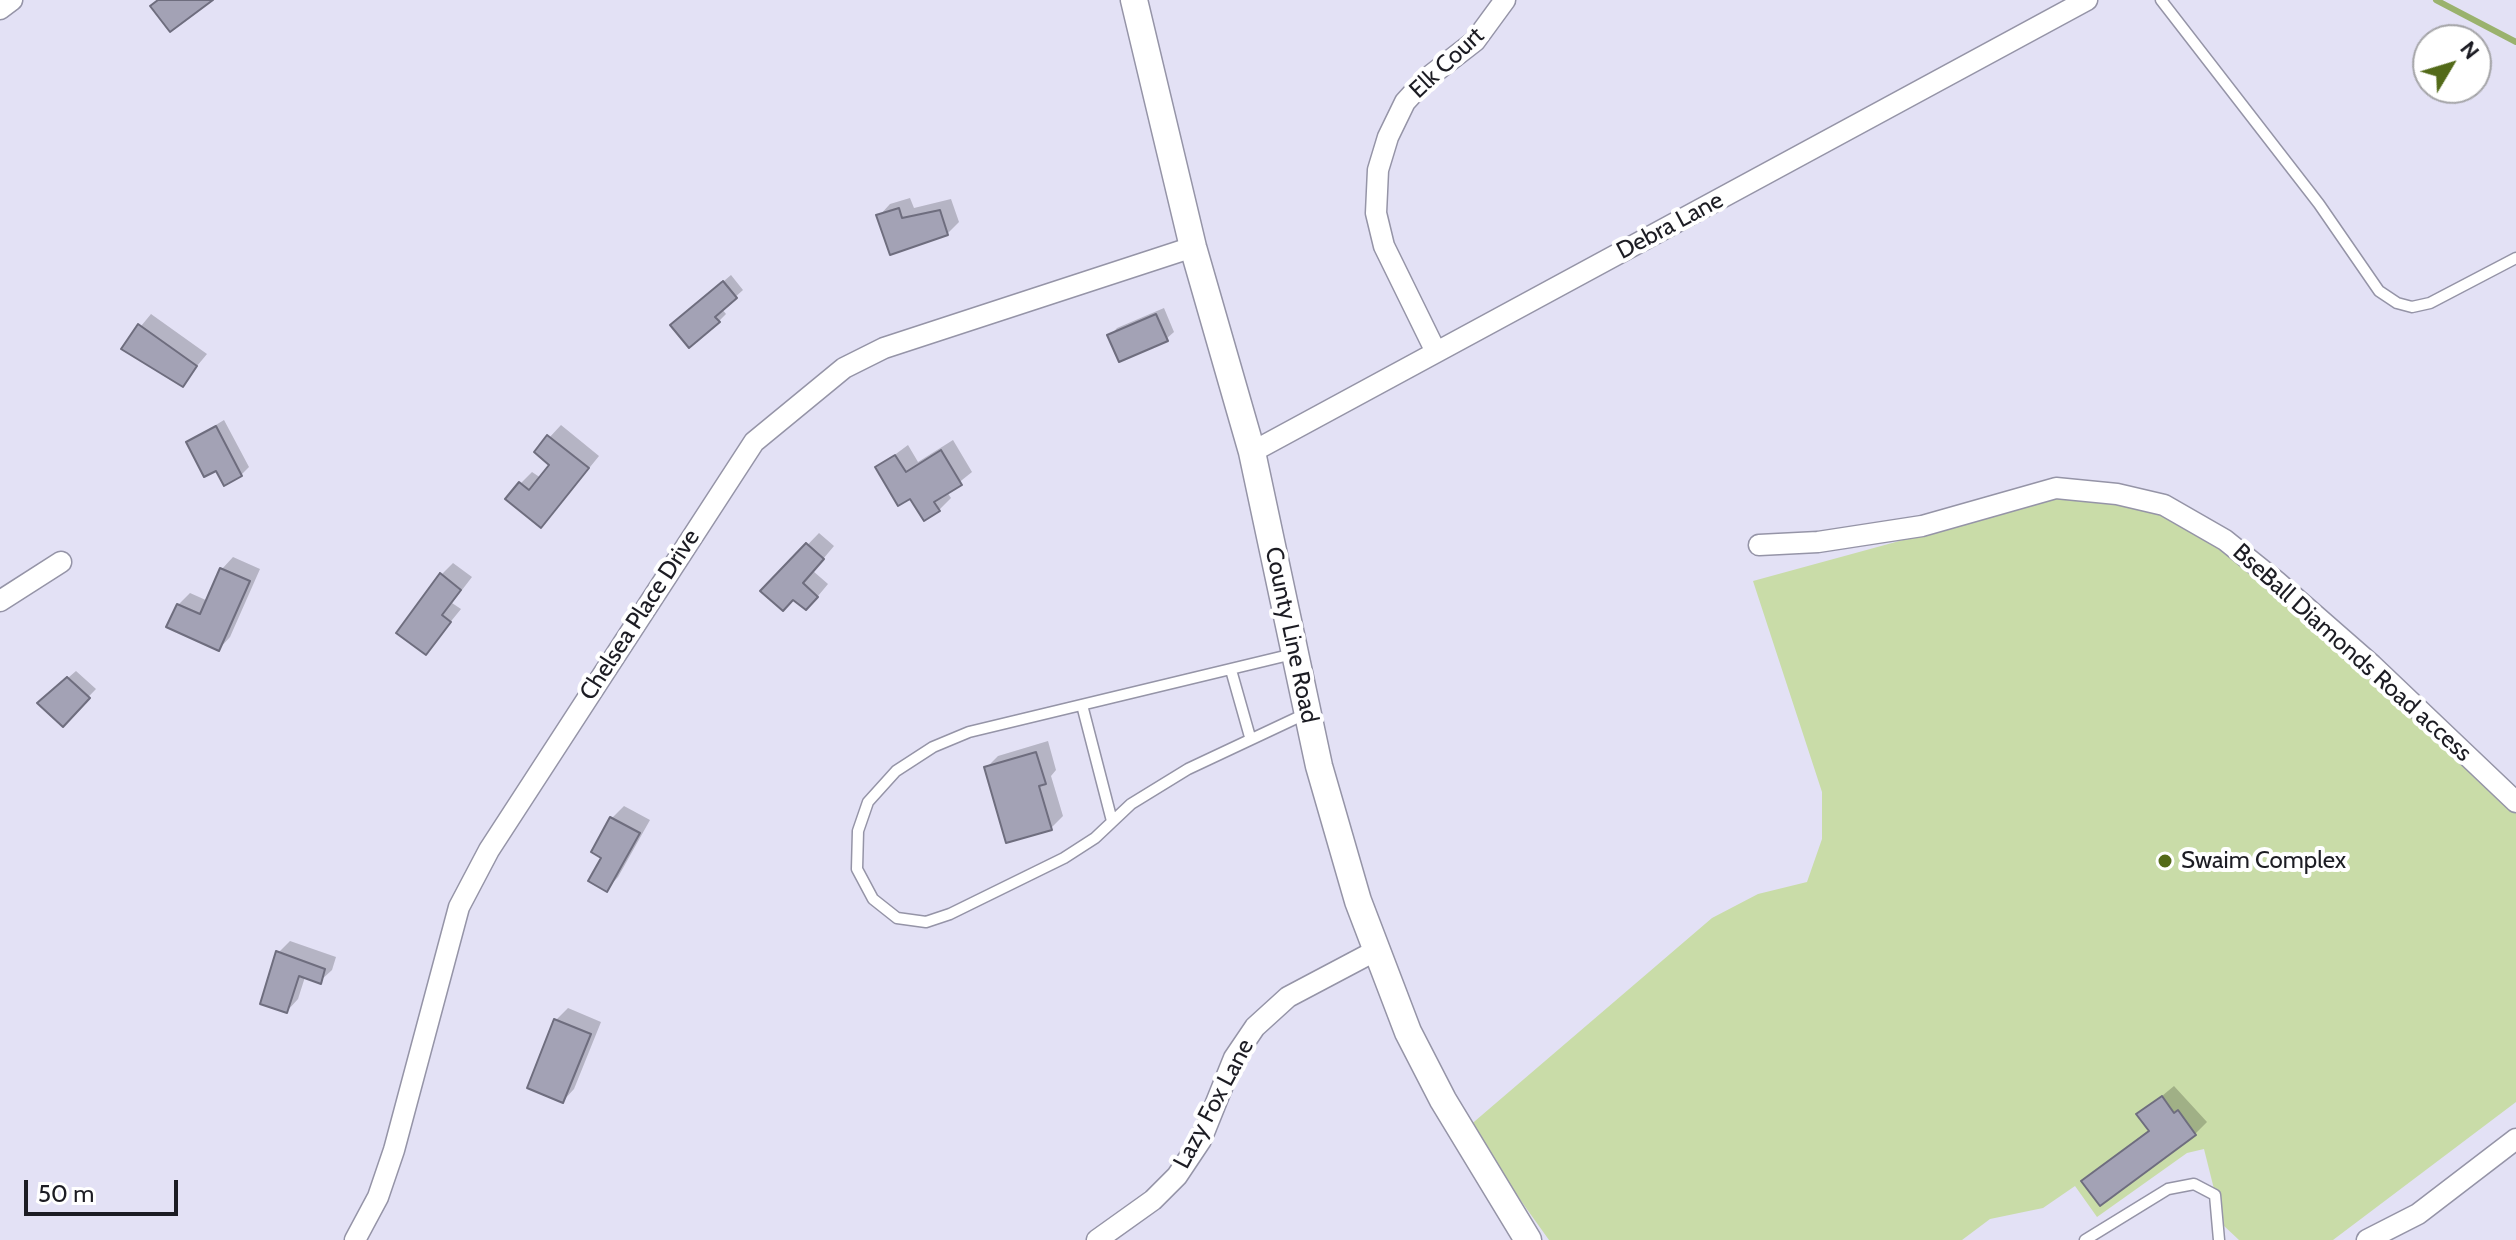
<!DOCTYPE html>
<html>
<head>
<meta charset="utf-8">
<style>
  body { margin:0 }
  #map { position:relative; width:2516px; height:1240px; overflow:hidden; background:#e3e1f5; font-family:Cabin,sans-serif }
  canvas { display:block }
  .north { position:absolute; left:2412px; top:24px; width:80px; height:80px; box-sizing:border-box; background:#fff; border:2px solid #a4a4a7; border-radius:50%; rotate:52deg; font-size:22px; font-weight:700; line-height:32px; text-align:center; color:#1c1c23 }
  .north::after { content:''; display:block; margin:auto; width:28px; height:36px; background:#536a19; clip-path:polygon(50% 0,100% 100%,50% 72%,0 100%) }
  .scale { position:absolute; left:24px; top:1180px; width:154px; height:36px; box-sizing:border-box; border:4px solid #1c1c23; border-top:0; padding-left:10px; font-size:24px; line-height:28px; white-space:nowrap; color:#1c1c23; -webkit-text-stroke:6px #fff; paint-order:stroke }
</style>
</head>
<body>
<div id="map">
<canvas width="2516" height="1240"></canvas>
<div class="north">N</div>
<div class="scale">50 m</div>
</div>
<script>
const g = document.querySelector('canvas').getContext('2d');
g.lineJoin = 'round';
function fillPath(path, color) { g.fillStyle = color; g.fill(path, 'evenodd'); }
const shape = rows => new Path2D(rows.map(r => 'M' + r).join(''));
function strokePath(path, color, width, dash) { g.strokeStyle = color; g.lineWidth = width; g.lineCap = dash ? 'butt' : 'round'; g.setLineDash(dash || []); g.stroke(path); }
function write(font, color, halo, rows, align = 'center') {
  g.font = font + ' Cabin,sans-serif'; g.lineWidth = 8; g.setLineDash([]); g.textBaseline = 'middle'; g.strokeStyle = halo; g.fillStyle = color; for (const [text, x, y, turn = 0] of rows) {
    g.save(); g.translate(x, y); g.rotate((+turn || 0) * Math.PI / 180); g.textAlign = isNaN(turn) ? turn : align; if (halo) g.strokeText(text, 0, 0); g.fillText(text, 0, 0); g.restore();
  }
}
fillPath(shape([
  [2064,496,2142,503,2223,546,2470,765,2516,813,2516,1102,2333,1240,2239,1240,2223,1225,2204,1149,2187,1153,2097,1217,2075,1186,2043,1208,1990,1219,1962,1240,1549,1240,1468,1127,1712,918,1758,894,1807,882,1822,839,1822,792,1753,581]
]), '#c9dca8');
fillPath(shape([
  [910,198,914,208,951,199,959,222,947,234,879,216,890,204],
  [731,275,743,290,722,309,726,314,719,321,680,318],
  [1164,308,1174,332,1166,339,1110,336,1117,328],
  [151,314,207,354,182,384,123,348],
  [224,420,249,467,241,475,188,442],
  [561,425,599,456,552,514,521,483,532,472,541,478,552,464,536,452],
  [953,440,972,472,947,492,951,498,939,510,911,496,877,468,908,445,918,462],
  [819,533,834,546,813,571,828,584,818,596,806,608,794,598,763,591],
  [233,557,260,569,230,637,219,649,178,605,190,593,208,601,222,569],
  [453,563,472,577,452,603,461,609,426,652,441,575],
  [76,671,96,689,62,724,47,696],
  [1048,741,1056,770,1051,776,1063,816,1051,828,986,768,998,756],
  [624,806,650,820,618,877,607,889,604,857,593,852,612,818],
  [290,941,336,957,332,970,320,981,305,977,298,999,287,1011,278,953],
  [568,1008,601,1022,574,1089,563,1101,556,1020],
  [2174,1086,2207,1122,2195,1134,2084,1181,2150,1129,2139,1115]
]), '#0003');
strokePath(shape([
  [2436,0,2516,42]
]), '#9ab26d', 6);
const building = shape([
  [158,0,213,0,170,32,150,6,158,0],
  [899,208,902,218,940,210,948,235,890,255,876,215,899,208],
  [723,281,737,298,715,317,720,322,689,348,670,325,723,281],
  [1156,314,1168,341,1119,362,1107,335,1156,314],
  [138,324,197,366,183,387,121,349,138,324],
  [216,426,242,476,224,486,216,471,204,477,186,442,216,426],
  [547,435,589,468,541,528,505,499,519,482,529,490,549,465,534,452,547,435],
  [941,450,962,485,934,502,940,511,924,521,910,499,898,506,875,467,895,455,906,472,941,450],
  [806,543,824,559,803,583,818,597,806,610,793,600,783,611,760,591,806,543],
  [220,568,250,581,219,651,166,627,177,604,200,614,220,568],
  [440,573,461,590,442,615,451,622,426,655,396,633,440,573],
  [67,677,90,698,63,727,37,703,67,677],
  [1036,752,1046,784,1039,786,1052,830,1006,843,984,767,1036,752],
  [610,817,640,833,607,892,588,881,601,858,591,852,610,817],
  [276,951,325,969,321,984,299,976,287,1013,260,1004,276,951],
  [554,1019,591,1034,563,1103,527,1088,554,1019],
  [2162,1096,2174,1113,2178,1110,2196,1135,2100,1206,2081,1181,2149,1131,2136,1114,2162,1096]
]);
fillPath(building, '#a3a2b5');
strokePath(building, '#6e6d7e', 2);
const service = shape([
  [2161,0,2319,204,2379,291,2397,303,2412,307,2430,303,2516,258],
  [1293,654,969,732,933,747,896,771,868,802,858,831,857,869,873,899,897,918,926,922,950,914,1064,858,1095,838,1131,804,1188,769,1305,714],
  [1231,670,1250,737],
  [1082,705,1112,821],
  [2085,1240,2168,1189,2194,1184,2215,1195,2219,1240]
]);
const minor = shape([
  [0,9,12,0],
  [1436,352,1384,246,1376,213,1378,170,1388,137,1405,102,1426,79,1475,41,1505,0],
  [1252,452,2087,0],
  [1759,545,1818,542,1922,526,2056,488,2117,494,2164,505,2225,540,2276,581,2372,665,2516,802],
  [0,601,61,562],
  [355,1240,378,1197,394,1150,459,907,489,850,754,442,844,368,884,348,1193,247],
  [1097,1240,1153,1200,1177,1176,1201,1140,1234,1058,1255,1027,1288,997,1375,951],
  [2367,1240,2418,1214,2516,1139]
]);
const tertiary = shape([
  [1134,0,1193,247,1252,452,1319,766,1358,901,1408,1032,1443,1100,1528,1240]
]);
strokePath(service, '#9594a7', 13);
strokePath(minor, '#9594a7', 23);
strokePath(tertiary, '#9594a7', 29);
strokePath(service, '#fff', 10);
strokePath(minor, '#fff', 20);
strokePath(tertiary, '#fff', 26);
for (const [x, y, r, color] of [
  [2165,861,8,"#536a19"]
]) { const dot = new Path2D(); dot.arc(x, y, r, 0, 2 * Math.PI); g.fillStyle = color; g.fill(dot); strokePath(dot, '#fff', 3); }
write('24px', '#1c1c23', '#fff', [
  ["Elk Court",1447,63,-43],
  ["Debra Lane",1670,226,-28],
  ["Chelsea Place Drive",640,615,-57],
  ["County Line Road",1291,635,78],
  ["BseBall Diamonds Road access",2352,653,42],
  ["Lazy Fox Lane",1214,1104,-62]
]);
write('24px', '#1c1c23', '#fff', [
  ["Swaim Complex",2181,861]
], 'left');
</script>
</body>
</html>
